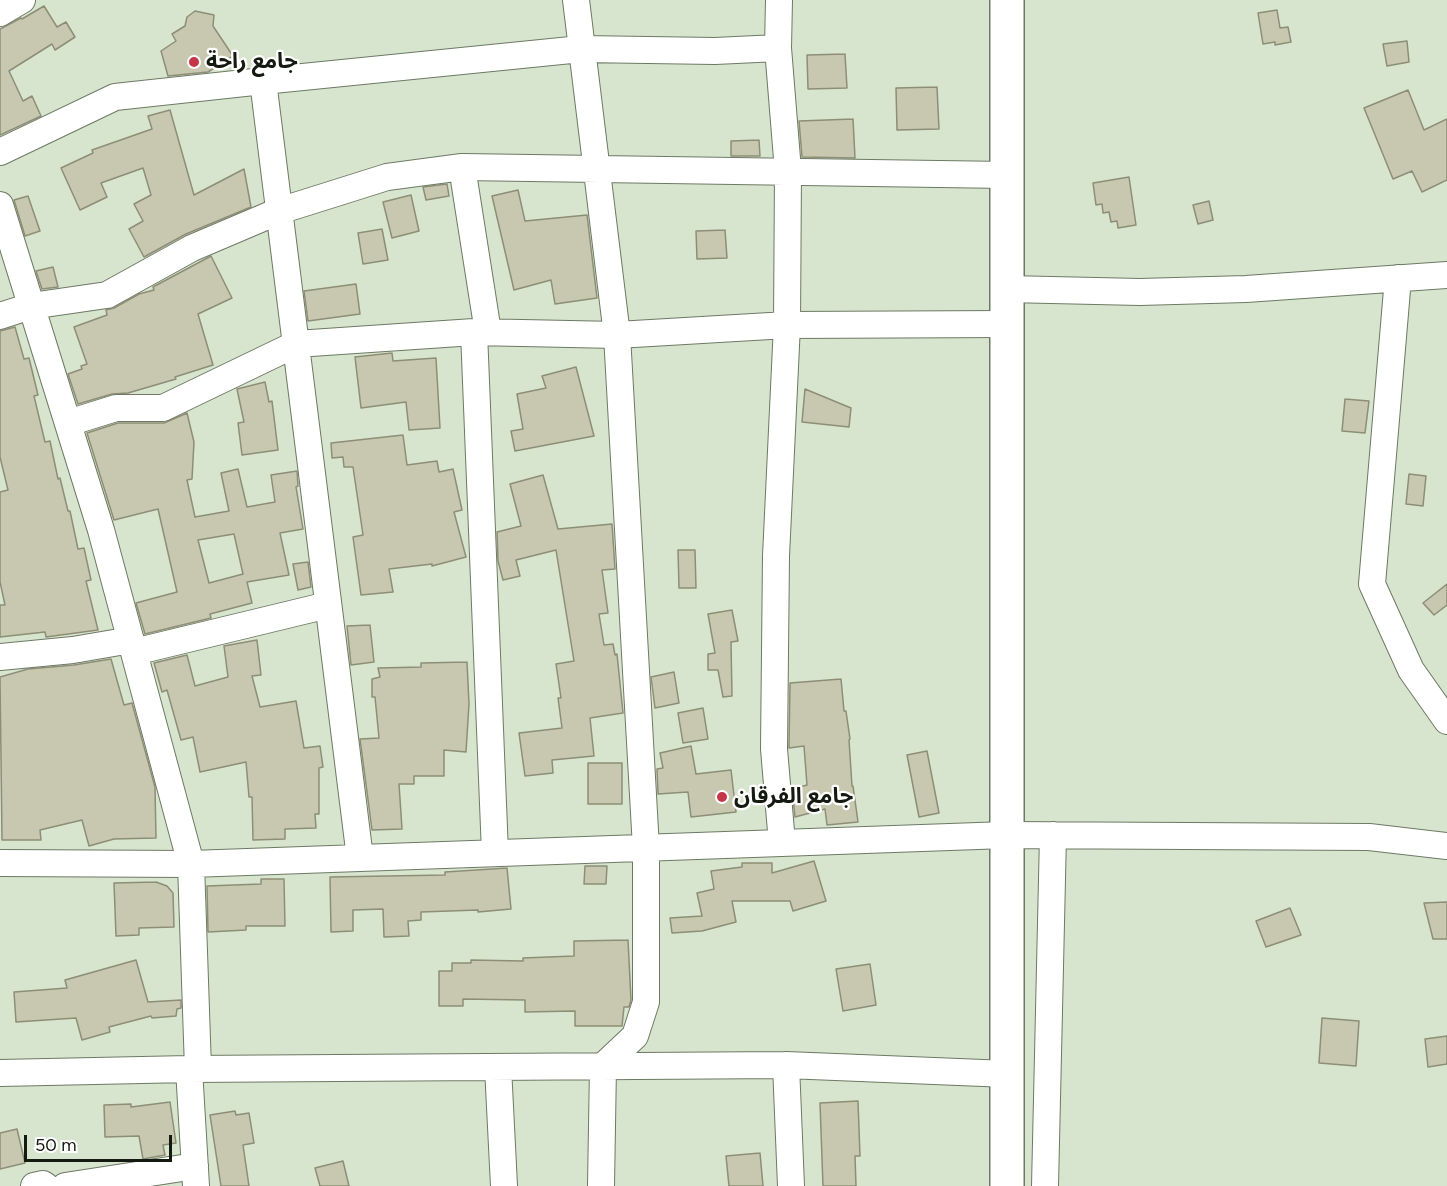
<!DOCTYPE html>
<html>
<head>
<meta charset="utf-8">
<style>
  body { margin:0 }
  #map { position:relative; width:1447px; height:1186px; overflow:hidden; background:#d8e5ce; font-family:Figtree,sans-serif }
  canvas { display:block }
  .scale { position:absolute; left:24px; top:1135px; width:148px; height:27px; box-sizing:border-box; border:3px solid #141911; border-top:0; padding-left:8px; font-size:18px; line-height:21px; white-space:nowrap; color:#141911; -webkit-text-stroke:4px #fff; paint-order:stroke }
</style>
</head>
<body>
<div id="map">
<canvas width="1447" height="1186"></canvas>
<div class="scale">50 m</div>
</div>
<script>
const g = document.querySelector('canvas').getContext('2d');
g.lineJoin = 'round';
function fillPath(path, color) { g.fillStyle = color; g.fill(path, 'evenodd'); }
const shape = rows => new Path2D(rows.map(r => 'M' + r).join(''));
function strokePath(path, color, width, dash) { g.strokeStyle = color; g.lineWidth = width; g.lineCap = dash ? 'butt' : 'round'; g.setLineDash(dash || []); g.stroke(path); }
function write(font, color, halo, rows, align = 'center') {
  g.font = font + ' Figtree,"Noto Sans Arabic",sans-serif'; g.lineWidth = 4.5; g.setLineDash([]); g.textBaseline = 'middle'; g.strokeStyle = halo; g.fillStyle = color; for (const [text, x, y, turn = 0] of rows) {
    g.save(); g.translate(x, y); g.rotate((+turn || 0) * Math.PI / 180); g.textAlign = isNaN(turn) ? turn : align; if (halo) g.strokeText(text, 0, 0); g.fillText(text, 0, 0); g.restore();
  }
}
const building = shape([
  [44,6,57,27,66,22,75,37,55,50,52,44,9,71,23,101,32,96,41,116,0,135,0,29,21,18,22,19,44,6],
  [1277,10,1280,28,1288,27,1291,42,1275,45,1275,42,1263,44,1258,13,1277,10],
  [195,11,214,15,213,26,233,56,208,72,168,76,161,51,176,41,172,34,185,26,187,17,195,11],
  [1407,41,1409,62,1387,66,1383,44,1407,41],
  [845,54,847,88,808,89,807,55,845,54],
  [937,87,939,129,897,130,896,88,937,87],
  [1408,90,1424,130,1447,119,1447,180,1422,192,1412,171,1393,179,1364,108,1408,90],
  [170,110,194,195,244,169,251,207,186,234,144,257,129,229,143,221,134,204,151,195,143,168,101,183,107,197,80,210,61,168,93,153,92,150,152,129,148,116,170,110],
  [853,119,855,158,802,157,799,121,853,119],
  [759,140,760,156,731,156,731,141,759,140],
  [1129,177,1136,225,1118,228,1117,221,1111,222,1109,212,1103,213,1102,204,1096,205,1093,183,1129,177],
  [447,184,449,196,426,200,423,187,447,184],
  [518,190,525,221,587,215,597,298,555,304,551,280,514,290,492,196,518,190],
  [411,195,419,231,392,238,383,202,411,195],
  [28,196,40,231,25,236,14,200,28,196],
  [1209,201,1213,220,1198,224,1193,205,1209,201],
  [382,229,388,260,363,264,358,233,382,229],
  [725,230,727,258,697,259,696,231,725,230],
  [211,256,232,298,198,314,213,365,175,377,176,379,128,393,112,394,78,404,68,374,82,369,81,366,87,364,74,327,107,315,106,310,114,308,139,294,154,290,153,287,211,256],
  [53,267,58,287,42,289,36,271,53,267],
  [356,284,360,314,308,321,304,291,356,284],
  [15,327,24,359,29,358,38,395,34,396,45,442,50,441,58,479,60,478,68,511,70,511,78,549,84,548,91,580,86,581,98,630,46,637,45,632,0,637,0,605,5,605,0,582,0,492,8,490,0,457,0,331,15,327],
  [392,353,393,361,436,358,440,428,409,430,406,402,361,408,355,357,392,353],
  [576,367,594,436,515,451,511,431,523,429,517,394,546,388,542,376,576,367],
  [265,382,269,402,272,401,278,450,242,455,238,423,244,422,237,389,265,382],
  [805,389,851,408,849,427,802,422,805,389],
  [1345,399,1369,401,1365,433,1342,431,1345,399],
  [187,413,194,442,192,479,187,480,195,517,229,511,221,473,238,469,247,507,275,502,271,475,297,471,298,486,296,487,303,529,280,533,289,575,247,582,252,603,210,614,211,618,145,634,136,603,177,592,158,509,114,520,87,433,118,423,164,423,187,413],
  [234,534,243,574,209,583,198,540,234,534],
  [403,435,407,465,437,461,439,472,453,469,462,510,454,512,466,557,432,566,432,564,389,569,393,592,361,595,353,537,363,535,353,467,344,467,343,457,332,458,331,443,403,435],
  [1409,474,1426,476,1423,506,1406,504,1409,474],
  [543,475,558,529,612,524,615,569,602,570,608,613,599,614,604,645,613,644,615,655,617,654,623,713,590,718,594,756,552,760,553,773,525,776,519,733,562,728,558,698,561,698,556,664,574,661,556,550,516,560,520,576,503,580,498,561,497,532,521,526,510,484,543,475],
  [678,550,695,550,696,588,679,588,678,550],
  [308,562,311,587,298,590,293,564,308,562],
  [1447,584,1447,605,1434,615,1423,603,1447,584],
  [732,610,738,641,731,642,732,696,723,697,718,670,708,670,708,654,715,653,708,614,732,610],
  [370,625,374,662,351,665,347,626,370,625],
  [257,640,261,675,252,676,260,707,296,701,304,748,320,746,323,767,319,768,319,814,315,814,316,828,285,829,285,839,253,840,252,797,249,797,246,762,200,772,193,737,181,740,167,690,162,692,154,663,187,655,195,686,228,677,224,646,257,640],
  [111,659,124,705,132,703,155,787,156,838,114,839,89,846,82,820,40,830,41,840,2,840,0,677,28,669,74,665,111,659],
  [467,662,469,704,466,752,444,750,444,776,414,776,414,784,399,784,402,829,372,830,360,739,379,738,375,697,372,697,372,679,380,677,378,668,421,667,421,663,467,662],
  [674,672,679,703,655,708,651,677,674,672],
  [841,679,844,711,846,711,850,739,849,740,852,786,853,786,858,822,827,825,825,809,795,817,792,789,807,785,804,746,789,748,790,683,841,679],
  [703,708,708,739,683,743,678,713,703,708],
  [691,746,696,774,731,770,736,812,691,817,688,792,658,794,657,769,663,768,660,753,691,746],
  [927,751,939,813,919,817,907,755,927,751],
  [588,763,622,763,622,804,588,804,588,763],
  [814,861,826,901,793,911,790,901,732,901,736,922,702,931,672,933,670,918,702,916,697,893,714,889,711,871,742,867,742,863,772,863,772,873,814,861],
  [585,866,607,866,606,884,584,884,585,866],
  [507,868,511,909,478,912,478,910,421,912,421,920,408,921,409,936,384,937,383,909,353,910,353,931,331,932,330,877,445,875,445,872,507,868],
  [261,879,284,879,285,926,246,926,246,930,208,932,207,886,261,884,261,879],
  [156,882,167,886,173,893,174,927,139,928,139,935,116,936,114,883,156,882],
  [1447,902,1447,939,1433,939,1424,903,1447,902],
  [1290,908,1301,935,1266,947,1256,921,1290,908],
  [628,940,631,1000,629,1007,624,1007,622,1026,575,1026,575,1011,525,1012,525,1000,463,999,463,1006,439,1006,439,971,452,971,452,963,471,963,471,960,523,961,523,958,574,956,574,941,628,940],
  [136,960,148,1002,181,1000,181,1008,177,1009,176,1016,152,1018,151,1016,109,1027,110,1032,82,1040,76,1018,16,1022,14,992,67,988,65,980,136,960],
  [870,964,876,1005,843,1011,836,969,870,964],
  [1322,1018,1359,1021,1356,1066,1319,1063,1322,1018],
  [1447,1036,1447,1064,1428,1067,1425,1039,1447,1036],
  [858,1101,860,1156,855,1156,856,1186,823,1186,820,1103,858,1101],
  [170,1102,176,1143,163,1145,165,1155,143,1159,139,1136,105,1137,104,1105,131,1104,131,1107,170,1102],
  [235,1111,236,1115,249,1113,254,1143,243,1145,249,1186,221,1186,210,1115,235,1111],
  [17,1129,25,1163,0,1169,0,1133,17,1129],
  [760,1153,763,1186,729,1186,726,1156,760,1153],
  [343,1161,349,1186,320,1186,315,1168,343,1161]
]);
fillPath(building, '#c7c8af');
strokePath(building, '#8d8e76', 1.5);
const minor = shape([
  [576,0,617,335,646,848,646,1002,635,1036,603,1066,601,1186],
  [0,13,22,0],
  [778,48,788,171,787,325,776,556,774,749,782,843],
  [263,81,581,49,715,51,778,48,779,0],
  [0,152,115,97,263,81,360,858],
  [462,167,488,332],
  [0,205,101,530,191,864,198,1069],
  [1398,278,1372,584,1411,670,1447,721],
  [1007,289,1140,292,1246,289,1447,275],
  [0,316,31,306,107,295,192,248,279,211,387,177,462,167,1007,175],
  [474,332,495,853],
  [68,423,116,408,163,408,296,344,474,332,617,335,787,325,1007,324],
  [134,652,328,605],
  [0,657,73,650,131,640],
  [0,863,191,864,1006,835,1369,837,1447,846],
  [786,1065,791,1186],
  [498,1067,504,1186],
  [189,1069,786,1065,1008,1074],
  [0,1073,189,1069,196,1186],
  [34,1186,43,1184,46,1186],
  [65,1186,195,1166],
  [1045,1186,1053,835]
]);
const major = shape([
  [1007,0,1007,1186]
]);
strokePath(minor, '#6d7964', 28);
strokePath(major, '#6d7964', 36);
strokePath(minor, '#fff', 26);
strokePath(major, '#fff', 33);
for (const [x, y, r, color] of [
  [194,62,6,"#c63649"],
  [722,797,6,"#c63649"]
]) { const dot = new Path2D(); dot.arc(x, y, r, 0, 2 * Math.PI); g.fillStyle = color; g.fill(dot); strokePath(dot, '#fff', 2); }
write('bold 22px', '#141911', '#fff', [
  ["جامع راحة",206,62],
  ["جامع الفرقان",734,797]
], 'left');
</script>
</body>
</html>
